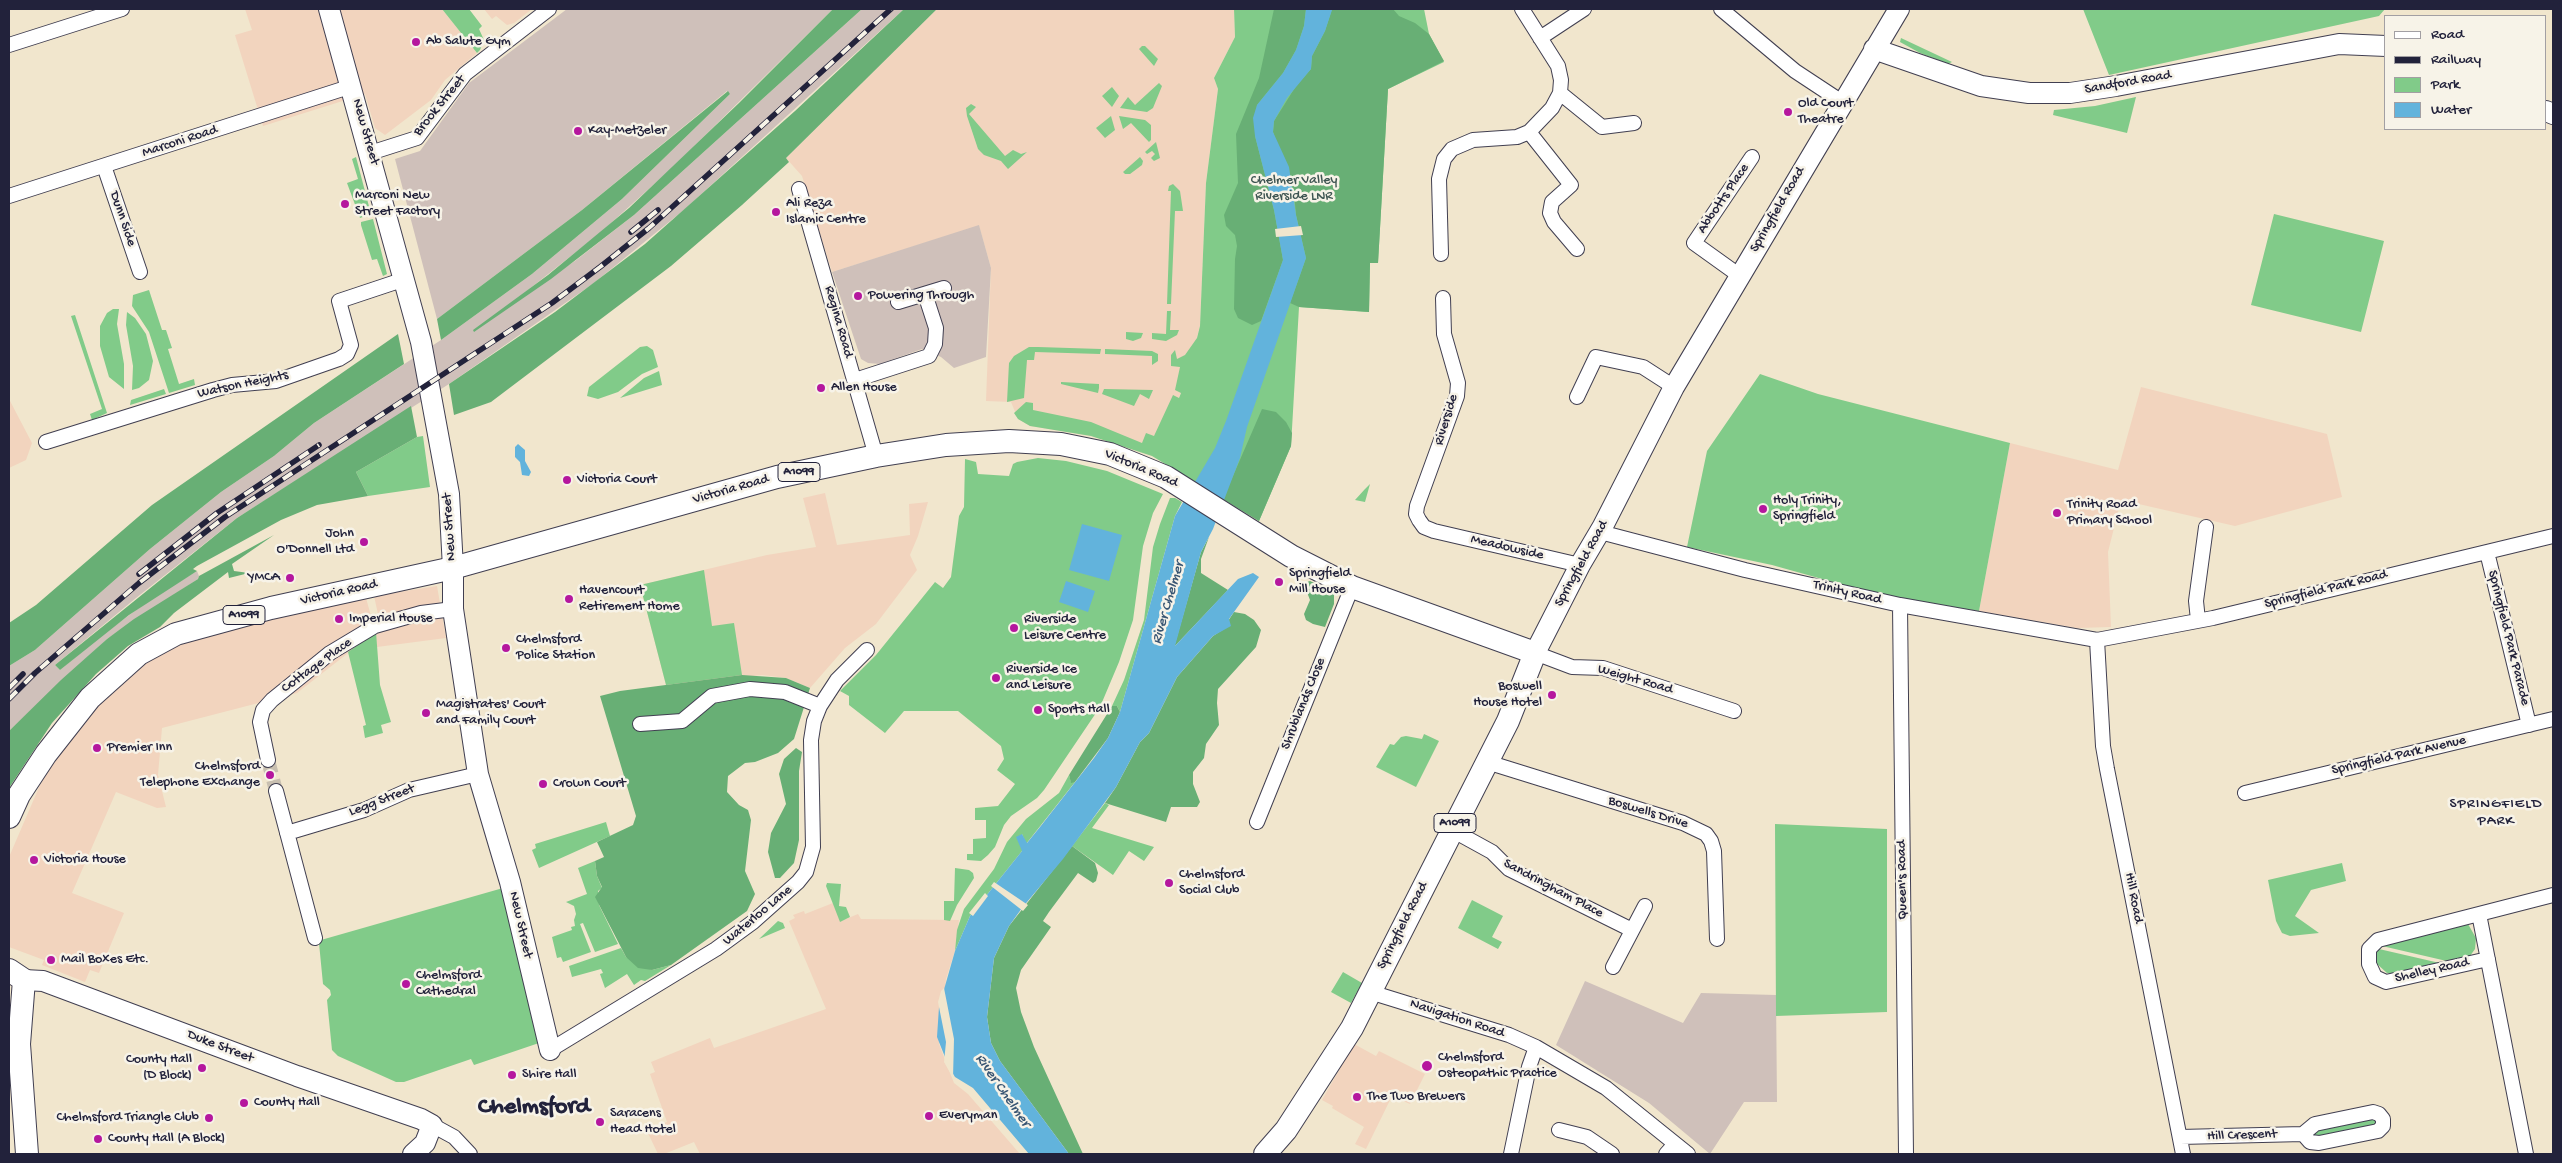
<!DOCTYPE html>
<html>
<head>
<meta charset="utf-8">
<style>
  body { margin:0 }
  #map { position:relative; width:2562px; height:1163px; overflow:hidden; background:#f1e6cd; font-family:"Gochi Hand",sans-serif }
  canvas { display:block }
  .frame { position:absolute; inset:0; border:10px solid #22223b; pointer-events:none }
  .legend { position:absolute; left:2384px; top:15px; width:162px; height:115px; box-sizing:border-box; background:#f7f3e8; border:1px solid #a29fa3; margin:0; padding:6px 9px; list-style:none; font-size:15px; color:#22223b }
  .legend li { display:flex; align-items:center; gap:10px; height:25px }
  .legend b { width:25px; border:1px solid #a29fa3 }
</style>
</head>
<body>
<div id="map">
<canvas width="2562" height="1163"></canvas>
<div class="frame"></div>
<ul class="legend">
<li><b style="height:6px;background:#fff"></b>Road</li>
<li><b style="height:6px;background:#22223b"></b>Railway</li>
<li><b style="height:14px;background:#81cb89"></b>Park</li>
<li><b style="height:14px;background:#62b3dc"></b>Water</li>
</ul>
</div>
<script>
const g = document.querySelector('canvas').getContext('2d');
g.lineJoin = 'round';
function fillPath(path, color) { g.fillStyle = color; g.fill(path, 'evenodd'); }
const shape = rows => new Path2D(rows.map(r => 'M' + r).join(''));
function strokePath(path, color, width, dash) { g.strokeStyle = color; g.lineWidth = width; g.lineCap = dash ? 'butt' : 'round'; g.setLineDash(dash || []); g.stroke(path); }
function write(font, color, halo, rows, align = 'center') {
  g.font = font + ' "Gochi Hand",sans-serif'; g.lineWidth = 5; g.setLineDash([]); g.textBaseline = 'middle'; g.strokeStyle = halo; g.fillStyle = color; for (const [text, x, y, turn = 0] of rows) {
    g.save(); g.translate(x, y); g.rotate((+turn || 0) * Math.PI / 180); g.textAlign = isNaN(turn) ? turn : align; if (halo) g.strokeText(text, 0, 0); g.fillText(text, 0, 0); g.restore();
  }
}
fillPath(shape([
  [245,9,442,9,477,53,445,80,431,100,385,135,375,128,365,94,263,126,235,35,252,30],
  [484,9,532,9,514,23,507,25,496,16,492,19],
  [937,9,1234,9,1235,37,1214,78,1218,89,1206,183,1200,326,1185,384,1152,456,1091,436,1030,426,1018,419,1011,402,986,401,991,268,979,226,832,272,802,176,786,158],
  [2141,387,2327,434,2342,497,2235,526,2121,500,2108,552,2111,627,2077,628,1979,611,2010,443,2118,470],
  [9,399,32,443,26,460,9,468],
  [825,493,837,545,910,535,909,504,928,502,918,536,910,555,917,570,876,624,845,648,810,688,786,678,762,675,666,685,640,585,767,555,816,547,803,498],
  [437,586,446,638,377,647,375,632,297,693,162,728,158,775,166,807,157,808,116,792,72,893,124,913,99,973,90,970,85,982,42,965,44,960,9,947,9,857,40,785,75,727,133,670,165,650,190,640,310,610,366,598,371,616,378,614,374,596],
  [833,903,841,921,858,914,861,919,959,920,955,951,946,979,939,1044,954,1083,968,1094,1020,1154,700,1154,694,1142,664,1154,658,1154,646,1129,667,1122,650,1074,655,1072,651,1062,710,1038,714,1048,826,1009,789,921,795,918,793,915,804,911,805,914],
  [1354,1044,1376,1056,1379,1051,1425,1074,1410,1104,1392,1096,1366,1149,1355,1144,1364,1127,1332,1108,1333,1106,1322,1100]
]), '#f2d4be');
fillPath(shape([
  [567,9,833,9,672,168,600,233,523,294,575,261,634,215,862,9,904,9,685,209,594,283,449,384,237,518,136,598,55,665,60,670,99,637,157,595,197,571,199,576,198,579,107,639,9,731,9,666,35,650,150,549,221,492,274,456,314,423,441,340,532,274,622,199,730,94,727,91,582,210,437,319,395,159,420,151,469,83],
  [979,225,991,268,986,357,954,368,941,357,922,349,880,364,868,363,861,359,832,272],
  [1585,981,1683,1023,1701,993,1776,995,1777,1102,1744,1102,1710,1154,1649,1103,1556,1045]
]), '#cfc0ba');
fillPath(shape([
  [442,9,469,9,482,26,479,29,484,40,480,50,477,53],
  [1234,9,1424,9,1429,34,1444,62,1388,89,1378,263,1370,263,1369,312,1299,307,1291,446,1259,521,1152,456,1091,436,1030,426,1018,419,1014,413,1026,402,1033,403,1033,410,1091,422,1142,443,1146,433,1154,436,1173,395,1179,398,1181,393,1175,390,1180,367,1171,366,1171,355,1175,350,1177,359,1185,355,1197,338,1200,326,1206,183,1218,89,1214,78,1235,37],
  [2083,9,2385,9,2379,16,2109,75],
  [1901,38,1952,62,1948,64,1920,53,1900,42],
  [1142,46,1145,46,1158,59,1154,66,1139,49],
  [1159,83,1162,86,1153,108,1147,112,1120,108,1128,97,1135,105],
  [1112,87,1119,96,1112,107,1102,96],
  [2136,97,2127,133,2053,115,2054,110,2095,106],
  [971,104,976,107,969,114,1005,156,1013,150,1021,154,1027,152,1008,169,1001,161,984,155,978,149,967,116,966,108],
  [1111,116,1115,130,1105,138,1096,128],
  [1119,116,1145,120,1151,125,1151,140,1149,142,1131,123,1123,129],
  [1156,142,1160,158,1154,161,1151,158,1155,154,1152,151,1147,154,1145,152],
  [356,157,371,214,360,218,347,183,358,179,352,159],
  [1140,157,1143,161,1142,165,1130,174,1125,174,1123,172],
  [1173,184,1180,191,1183,211,1175,211,1171,304,1167,304,1171,191,1168,191,1169,186],
  [2274,214,2384,241,2361,332,2251,305],
  [373,219,387,274,383,276,377,259,372,260,361,225,361,222],
  [149,290,162,330,166,330,172,348,168,349,179,384,194,379,195,385,169,393,149,332,132,306,133,295],
  [113,309,119,309,117,324,124,364,124,389,109,377,100,346,100,326,107,313],
  [1167,311,1171,311,1170,330,1179,330,1177,335,1166,341,1152,339,1152,333,1166,334],
  [127,312,135,318,146,334,153,361,149,380,139,388,132,390,133,366,126,325],
  [75,315,107,413,92,420,90,414,102,409,71,316],
  [1126,332,1143,333,1141,338,1133,341,1126,339],
  [647,346,653,350,658,367,642,374,618,392,598,399,587,396,589,387,640,347],
  [1029,347,1038,347,1101,349,1100,354,1035,352,1034,360,1027,360,1024,398,1007,402,1009,363,1014,356],
  [1105,349,1152,351,1158,354,1158,361,1152,365,1152,356,1105,354],
  [659,371,662,385,620,398,644,378],
  [1760,374,1818,394,2010,443,1979,611,1890,598,1772,565,1687,547,1707,451],
  [1061,382,1099,384,1099,388,1098,393,1061,384],
  [164,389,166,394,130,405,131,400],
  [1104,389,1153,390,1149,399,1140,394,1134,406,1102,394],
  [423,436,430,487,368,496,356,472,417,437],
  [1038,458,1066,461,1107,471,1163,494,1153,513,1143,546,1133,620,1119,662,1100,707,1044,790,1037,798,1011,816,1004,825,995,847,988,855,981,861,967,860,967,854,973,854,973,839,986,838,986,820,975,820,975,808,998,806,1015,784,997,770,1004,759,1001,746,958,711,904,711,885,733,849,705,849,696,840,691,876,655,935,582,943,588,951,577,959,516,964,507,965,459,976,462,978,474,1009,476,1013,464,1017,462],
  [1370,484,1365,502,1355,500,1365,489],
  [1170,498,1175,498,1182,502,1175,516,1120,712,1117,706,1112,706,1124,680,1144,620,1153,547,1160,524],
  [704,570,712,626,734,623,742,675,666,685,640,585],
  [376,632,380,685,391,722,381,725,383,733,365,738,363,726,366,725,348,652],
  [1424,734,1439,741,1416,787,1376,767,1390,744,1394,745,1401,737,1406,736,1422,739],
  [1069,775,1071,782,1075,782,1026,844,1022,834,1022,851,970,916,955,951,957,930,964,909,994,869,1007,842,1026,819,1059,793],
  [1105,803,1109,805,1092,828,1154,847,1144,861,1129,851,1113,875,1072,846],
  [606,822,610,836,539,868,532,850,536,848,535,844],
  [1775,824,1887,829,1887,1012,1776,1016],
  [595,861,597,876,602,888,598,891,599,905,618,944,595,952,583,923,580,924,591,952,563,962,561,957,557,958,552,937,572,930,571,927,575,926,574,920,576,914,574,906,566,902,587,894,578,868],
  [2342,863,2346,881,2311,890,2295,916,2319,933,2290,936,2282,933,2276,921,2268,880],
  [955,868,969,870,973,873,974,878,957,905,950,921,944,920,944,901,954,901],
  [827,883,841,884,839,906,846,907,850,917,840,922,826,886],
  [503,888,539,1043,474,1065,471,1059,404,1082,396,1082,338,1056,332,1050,327,1000,331,995,330,990,323,984,319,943,321,940],
  [1472,900,1503,916,1492,937,1502,942,1498,949,1458,928],
  [778,921,783,923,785,928,759,939],
  [2468,924,2476,938,2475,949,2470,956,2451,962,2382,946],
  [621,948,626,957,652,970,671,965,645,981,641,980,634,985,627,974,605,988,600,974,603,973,601,969,572,977,569,966],
  [2379,949,2444,964,2395,974,2387,973,2376,963,2376,953],
  [1343,972,1362,983,1351,1003,1331,992],
  [2373,1117,2378,1124,2375,1127,2314,1138,2312,1131]
]), '#81cb89');
fillPath(shape([
  [833,9,862,9,634,215,551,279,474,332,473,330,548,275,629,208,739,103],
  [904,9,937,9,786,158,789,162,742,205,671,266,491,402,454,415,449,384,555,312,645,244,795,111],
  [1274,9,1306,9,1304,26,1296,50,1283,73,1257,105,1255,136,1274,210,1283,260,1261,321,1252,325,1238,318,1234,309,1235,259,1237,246,1235,235,1226,226,1224,215,1238,183,1236,134,1259,78],
  [1332,9,1393,9,1399,16,1415,23,1429,34,1444,61,1388,89,1378,263,1370,263,1369,312,1299,307,1290,303,1306,258,1296,215,1294,192,1273,132,1274,121,1296,86,1311,69,1312,56,1325,31],
  [728,91,730,94,622,199,532,274,441,340,437,319,582,210],
  [398,334,404,364,314,423,274,456,221,492,150,549,35,650,9,666,9,623,36,605,152,505],
  [411,406,417,437,356,472,368,496,317,505,281,520,197,566,193,569,197,571,129,615,60,670,55,665,237,518],
  [1262,409,1276,412,1286,422,1292,433,1291,446,1259,521,1223,499],
  [274,535,232,564,234,571,249,573,229,578,228,572,174,613,160,627,128,646,96,674,52,723,9,788,9,731,61,680,107,639,134,619,198,579,199,576],
  [1209,537,1201,559,1201,573,1228,590,1174,647,1201,552],
  [1310,581,1331,591,1334,595,1334,604,1325,627,1313,624,1306,620,1304,614,1310,600,1305,587,1307,582],
  [1234,612,1245,614,1254,620,1261,630,1256,647,1218,689,1217,703,1219,725,1206,744,1204,758,1193,772,1193,784,1200,802,1197,807,1171,807,1166,822,1105,803,1116,787,1140,742,1149,733,1177,677,1213,636,1230,625,1228,621],
  [742,675,786,678,810,688,794,739,778,753,755,762,745,763,728,776,727,792,739,805,748,810,751,820,745,871,755,894,747,911,671,965,652,970,638,968,626,957,595,897,602,887,597,876,595,861,604,857,597,842,633,825,636,816,600,696,620,691],
  [1112,706,1117,706,1120,712,1108,738,1075,782,1071,783,1069,775],
  [796,748,802,752,799,771,799,840,794,863,780,878,775,878,768,852,771,833,786,804,779,774,784,759],
  [1072,846,1095,863,1098,873,1096,881,1093,883,1078,873,1049,912,1043,921,1051,927,1021,970,1016,988,1021,1012,1034,1047,1083,1154,1069,1154,1000,1061,991,1043,987,1017,994,958,1009,926]
]), '#68af75');
fillPath(shape([
  [1306,9,1332,10,1325,31,1312,56,1311,69,1287,98,1274,121,1273,132,1289,167,1296,215,1306,258,1247,427,1240,458,1213,529,1201,552,1175,646,1238,579,1253,573,1259,577,1229,619,1231,626,1213,636,1177,677,1149,733,1140,742,1116,787,1063,859,1022,908,1009,926,994,958,987,1017,991,1043,1000,1061,1069,1154,1029,1154,973,1088,955,1077,949,1067,937,1037,939,1007,955,951,970,916,1022,851,1016,837,1022,834,1027,843,1040,827,1094,758,1108,738,1120,712,1175,516,1215,448,1226,421,1283,260,1274,210,1255,136,1253,118,1257,105,1283,73,1296,50,1304,26],
  [518,444,525,450,525,461,531,472,529,476,522,475,520,462,515,457,515,447],
  [1082,524,1122,535,1109,581,1069,570],
  [1066,581,1095,591,1088,612,1059,602]
]), '#62b3dc');
fillPath(shape([
  [1301,226,1303,235,1276,237,1275,229],
  [994,882,1028,905,1023,911,991,886],
  [985,893,988,896,973,916,969,913],
  [944,988,954,1039,953,1078,944,1062,946,1042,938,1002,941,991]
]), '#f1e6cd');
strokePath(shape([
  [268,760,276,791]
]), '#c8bfb0', 14, [14, 7]);
const street = shape([
  [1721,9,1795,71,1842,102],
  [1540,38,1584,9],
  [9,45,122,9],
  [1560,93,1602,127,1634,123],
  [1529,132,1571,185,1552,202,1550,213,1554,222,1577,249],
  [370,153,417,138,465,74,549,9],
  [104,166,140,272],
  [799,189,876,456],
  [9,196,352,86],
  [1441,254,1439,179,1444,159,1452,149,1473,140,1517,137,1529,132,1552,108,1560,93,1561,80,1558,66,1522,9],
  [1740,276,1694,243,1752,157],
  [1443,298,1444,334,1458,383,1457,396,1417,506,1416,514,1419,520,1424,527,1434,531,1580,565],
  [898,302,944,288],
  [855,380,929,356,935,344,936,328,925,294],
  [1577,397,1596,357,1643,367,1674,387],
  [46,442,213,390,232,385,276,381,339,359,347,354,351,345,339,301,405,279],
  [1600,532,1745,570,1900,605,2097,640,2213,618,2553,536],
  [2487,552,2529,725],
  [1900,605,1906,1154],
  [2198,620,2196,601,2206,527],
  [2097,640,2103,746,2107,769,2183,1154],
  [1535,653,1572,667,1603,668,1734,711],
  [640,724,682,721,712,696,750,689,785,692,820,706],
  [268,760,260,722,263,710,272,700,330,653,375,626,421,613,453,609],
  [1487,762,1683,823,1706,834,1711,841,1714,851,1717,939],
  [276,791,315,938],
  [2245,793,2553,719],
  [1257,822,1352,587],
  [1452,830,1492,852,1509,869,1632,930],
  [287,833,364,810,409,790,478,774],
  [2479,914,2378,940,2369,949,2369,964,2375,977,2386,982,2488,959],
  [1613,967,1645,906],
  [1370,992,1509,1035,1536,1047,1606,1088,1688,1154],
  [550,1050,716,949,753,922,798,882,806,872,813,847,811,740,814,721,820,706,837,680,867,650],
  [432,1125,454,1137,470,1154],
  [1559,1130,1587,1137,1612,1154],
  [2180,1137,2303,1134,2315,1124,2373,1112,2379,1114,2383,1119,2383,1126,2378,1131,2319,1143,2310,1142,2303,1134],
  [1511,1154,1529,1067,1536,1047],
  [1666,1154,1675,1144],
  [2526,1154,2479,914,2553,895]
]);
const secondary = shape([
  [329,9,421,342,449,494,453,568,453,609,478,774,510,882,550,1050],
  [1874,49,1981,86,2029,93,2070,93,2116,86,2339,44,2386,46],
  [2546,111,2553,114],
  [1535,653,1580,565,1603,526,1674,387,1899,9],
  [24,980,43,981,297,1076,421,1119,432,1125,425,1143,413,1154]
]);
const primary = shape([
  [9,817,19,795,46,754,90,698,139,654,176,634,271,608,453,568,777,477,876,456,946,445,1009,441,1061,444,1110,454,1166,477,1291,556,1352,587,1535,653,1508,721,1352,1028,1286,1130,1265,1154],
  [9,970,24,980,19,1044,27,1154]
]);
strokePath(street, '#413f51', 16);
strokePath(secondary, '#413f51', 22);
strokePath(primary, '#413f51', 24);
strokePath(street, '#fff', 14);
strokePath(secondary, '#fff', 20);
strokePath(primary, '#fff', 22);
const rail = shape([
  [631,232,658,210],
  [139,574,217,513,319,445],
  [9,688,23,674],
  [9,699,35,673,139,583,225,517,552,303,600,267,649,228,891,9]
]);
strokePath(rail, '#22223b', 5.5);
strokePath(rail, '#f7f3e8', 4, [11]);
for (const [x, y, r, color] of [
  [416,42,5,"#b5179e"],
  [1788,112,5,"#b5179e"],
  [578,131,5,"#b5179e"],
  [345,204,5,"#b5179e"],
  [776,212,5,"#b5179e"],
  [858,296,5,"#b5179e"],
  [821,388,5,"#b5179e"],
  [567,480,5,"#b5179e"],
  [1763,509,5,"#b5179e"],
  [2057,513,5,"#b5179e"],
  [364,542,5,"#b5179e"],
  [290,578,5,"#b5179e"],
  [1279,582,5,"#b5179e"],
  [569,599,5,"#b5179e"],
  [339,619,5,"#b5179e"],
  [1014,628,5,"#b5179e"],
  [506,648,5,"#b5179e"],
  [996,678,5,"#b5179e"],
  [1552,695,5,"#b5179e"],
  [1038,710,5,"#b5179e"],
  [426,713,5,"#b5179e"],
  [97,748,5,"#b5179e"],
  [270,775,5,"#b5179e"],
  [543,784,5,"#b5179e"],
  [34,860,5,"#b5179e"],
  [1169,883,5,"#b5179e"],
  [51,960,5,"#b5179e"],
  [406,984,5,"#b5179e"],
  [1427,1066,6,"#b5179e"],
  [202,1068,5,"#b5179e"],
  [512,1075,5,"#b5179e"],
  [1357,1097,5,"#b5179e"],
  [244,1103,5,"#b5179e"],
  [929,1116,5,"#b5179e"],
  [209,1118,5,"#b5179e"],
  [600,1122,5,"#b5179e"],
  [98,1139,5,"#b5179e"]
]) { const dot = new Path2D(); dot.arc(x, y, r, 0, 2 * Math.PI); g.fillStyle = color; g.fill(dot); strokePath(dot, '#f7f3e8', 2); }
for (const [x, y, w] of [
  [799,472,42],
  [244,615,42],
  [1455,823,42]
]) { const box = new Path2D(); box.roundRect(x - w / 2, y - 9.5, w, 19, 4); g.fillStyle = '#f7f3e8'; g.fill(box); strokePath(box, '#22223b', 1); }
write('bold 12px', '#22223b', null, [
  ["A1099",799,472],
  ["A1099",244,615],
  ["A1099",1455,823]
]);
write('14px', '#22223b', '#f7f3e8', [
  ["Ab Salute Gym",426,42],
  ["Old Court",1798,104],
  ["Theatre",1798,120],
  ["Kay-Metzeler",588,131],
  ["Marconi New",355,196],
  ["Street Factory",355,212],
  ["Ali Reza",786,204],
  ["Islamic Centre",786,220],
  ["Powering Through",868,296],
  ["Allen House",831,388],
  ["Victoria Court",577,480],
  ["Holy Trinity,",1773,501],
  ["Springfield",1773,517],
  ["Trinity Road",2067,505],
  ["Primary School",2067,521],
  ["John",354,534,"right"],
  ["O'Donnell Ltd",354,550,"right"],
  ["Springfield",1289,574],
  ["Mill House",1289,590],
  ["YMCA",280,578,"right"],
  ["Havencourt",579,591],
  ["Retirement Home",579,607],
  ["Imperial House",349,619],
  ["Riverside",1024,620],
  ["Leisure Centre",1024,636],
  ["Chelmsford",516,640],
  ["Police Station",516,656],
  ["Riverside Ice",1006,670],
  ["and Leisure",1006,686],
  ["Boswell",1542,687,"right"],
  ["House Hotel",1542,703,"right"],
  ["Magistrates' Court",436,705],
  ["and Family Court",436,721],
  ["Sports Hall",1048,710],
  ["Premier Inn",107,748],
  ["Chelmsford",260,767,"right"],
  ["Telephone Exchange",260,783,"right"],
  ["Crown Court",553,784],
  ["Victoria House",44,860],
  ["Chelmsford",1179,875],
  ["Social Club",1179,891],
  ["Mail Boxes Etc.",61,960],
  ["Chelmsford",416,976],
  ["Cathedral",416,992],
  ["Chelmsford",1438,1058],
  ["Osteopathic Practice",1438,1074],
  ["County Hall",192,1060,"right"],
  ["(D Block)",192,1076,"right"],
  ["Shire Hall",522,1075],
  ["The Two Brewers",1367,1097],
  ["County Hall",254,1103],
  ["Saracens",610,1114],
  ["Head Hotel",610,1130],
  ["Everyman",939,1116],
  ["Chelmsford Triangle Club",199,1118,"right"],
  ["County Hall (A Block)",108,1139]
], 'left');
write('14px', '#22223b', '#f7f3e8', [
  ["Sandford Road",2128,83,-10],
  ["Brook Street",440,106,-51],
  ["New Street",365,132,74],
  ["Marconi Road",180,142,-18],
  ["Abbotts Place",1724,199,-56],
  ["Springfield Road",1778,210,-60],
  ["Dunn Side",122,219,71],
  ["Regina Road",838,322,74],
  ["Watson Heights",243,385,-12],
  ["Riverside",1447,420,-73],
  ["Victoria Road",1141,469,23],
  ["Victoria Road",731,490,-16],
  ["New Street",450,527,-94],
  ["Meadowside",1507,548,13],
  ["Springfield Road",1582,564,-61],
  ["Springfield Park Road",2326,590,-14],
  ["Victoria Road",339,593,-13],
  ["Trinity Road",1847,593,13],
  ["Springfield Park Parade",2508,638,76],
  ["Cottage Place",317,666,-36],
  ["Weight Road",1635,680,16],
  ["Shrublands Close",1304,704,-68],
  ["Springfield Park Avenue",2399,756,-13],
  ["Legg Street",382,801,-21],
  ["Boswells Drive",1648,813,17],
  ["Queen's Road",1903,880,-91],
  ["Sandringham Place",1553,889,28],
  ["Hill Road",2133,898,79],
  ["Waterloo Lane",758,916,-40],
  ["New Street",520,925,77],
  ["Springfield Road",1403,926,-63],
  ["Shelley Road",2432,971,-13],
  ["Navigation Road",1457,1019,18],
  ["Duke Street",220,1047,21],
  ["Hill Crescent",2242,1136,-2]
]);
write('14px', '#3e5552', '#f7f3e8', [
  ["Chelmer Valley",1294,181],
  ["Riverside LNR",1294,197]
]);
write('italic 15px', '#385573', '#f7f3e8', [
  ["River Chelmer",1169,603,-74],
  ["River Chelmer",1002,1091,55]
]);
g.letterSpacing = '1px';
write('15px', '#22223b', '#f7f3e8', [
  ["SPRINGFIELD",2496,805],
  ["PARK",2496,822]
]);
g.letterSpacing = '0px';
write('bold 24px', '#22223b', '#f7f3e8', [
  ["Chelmsford",534,1108]
]);
</script>
</body>
</html>
